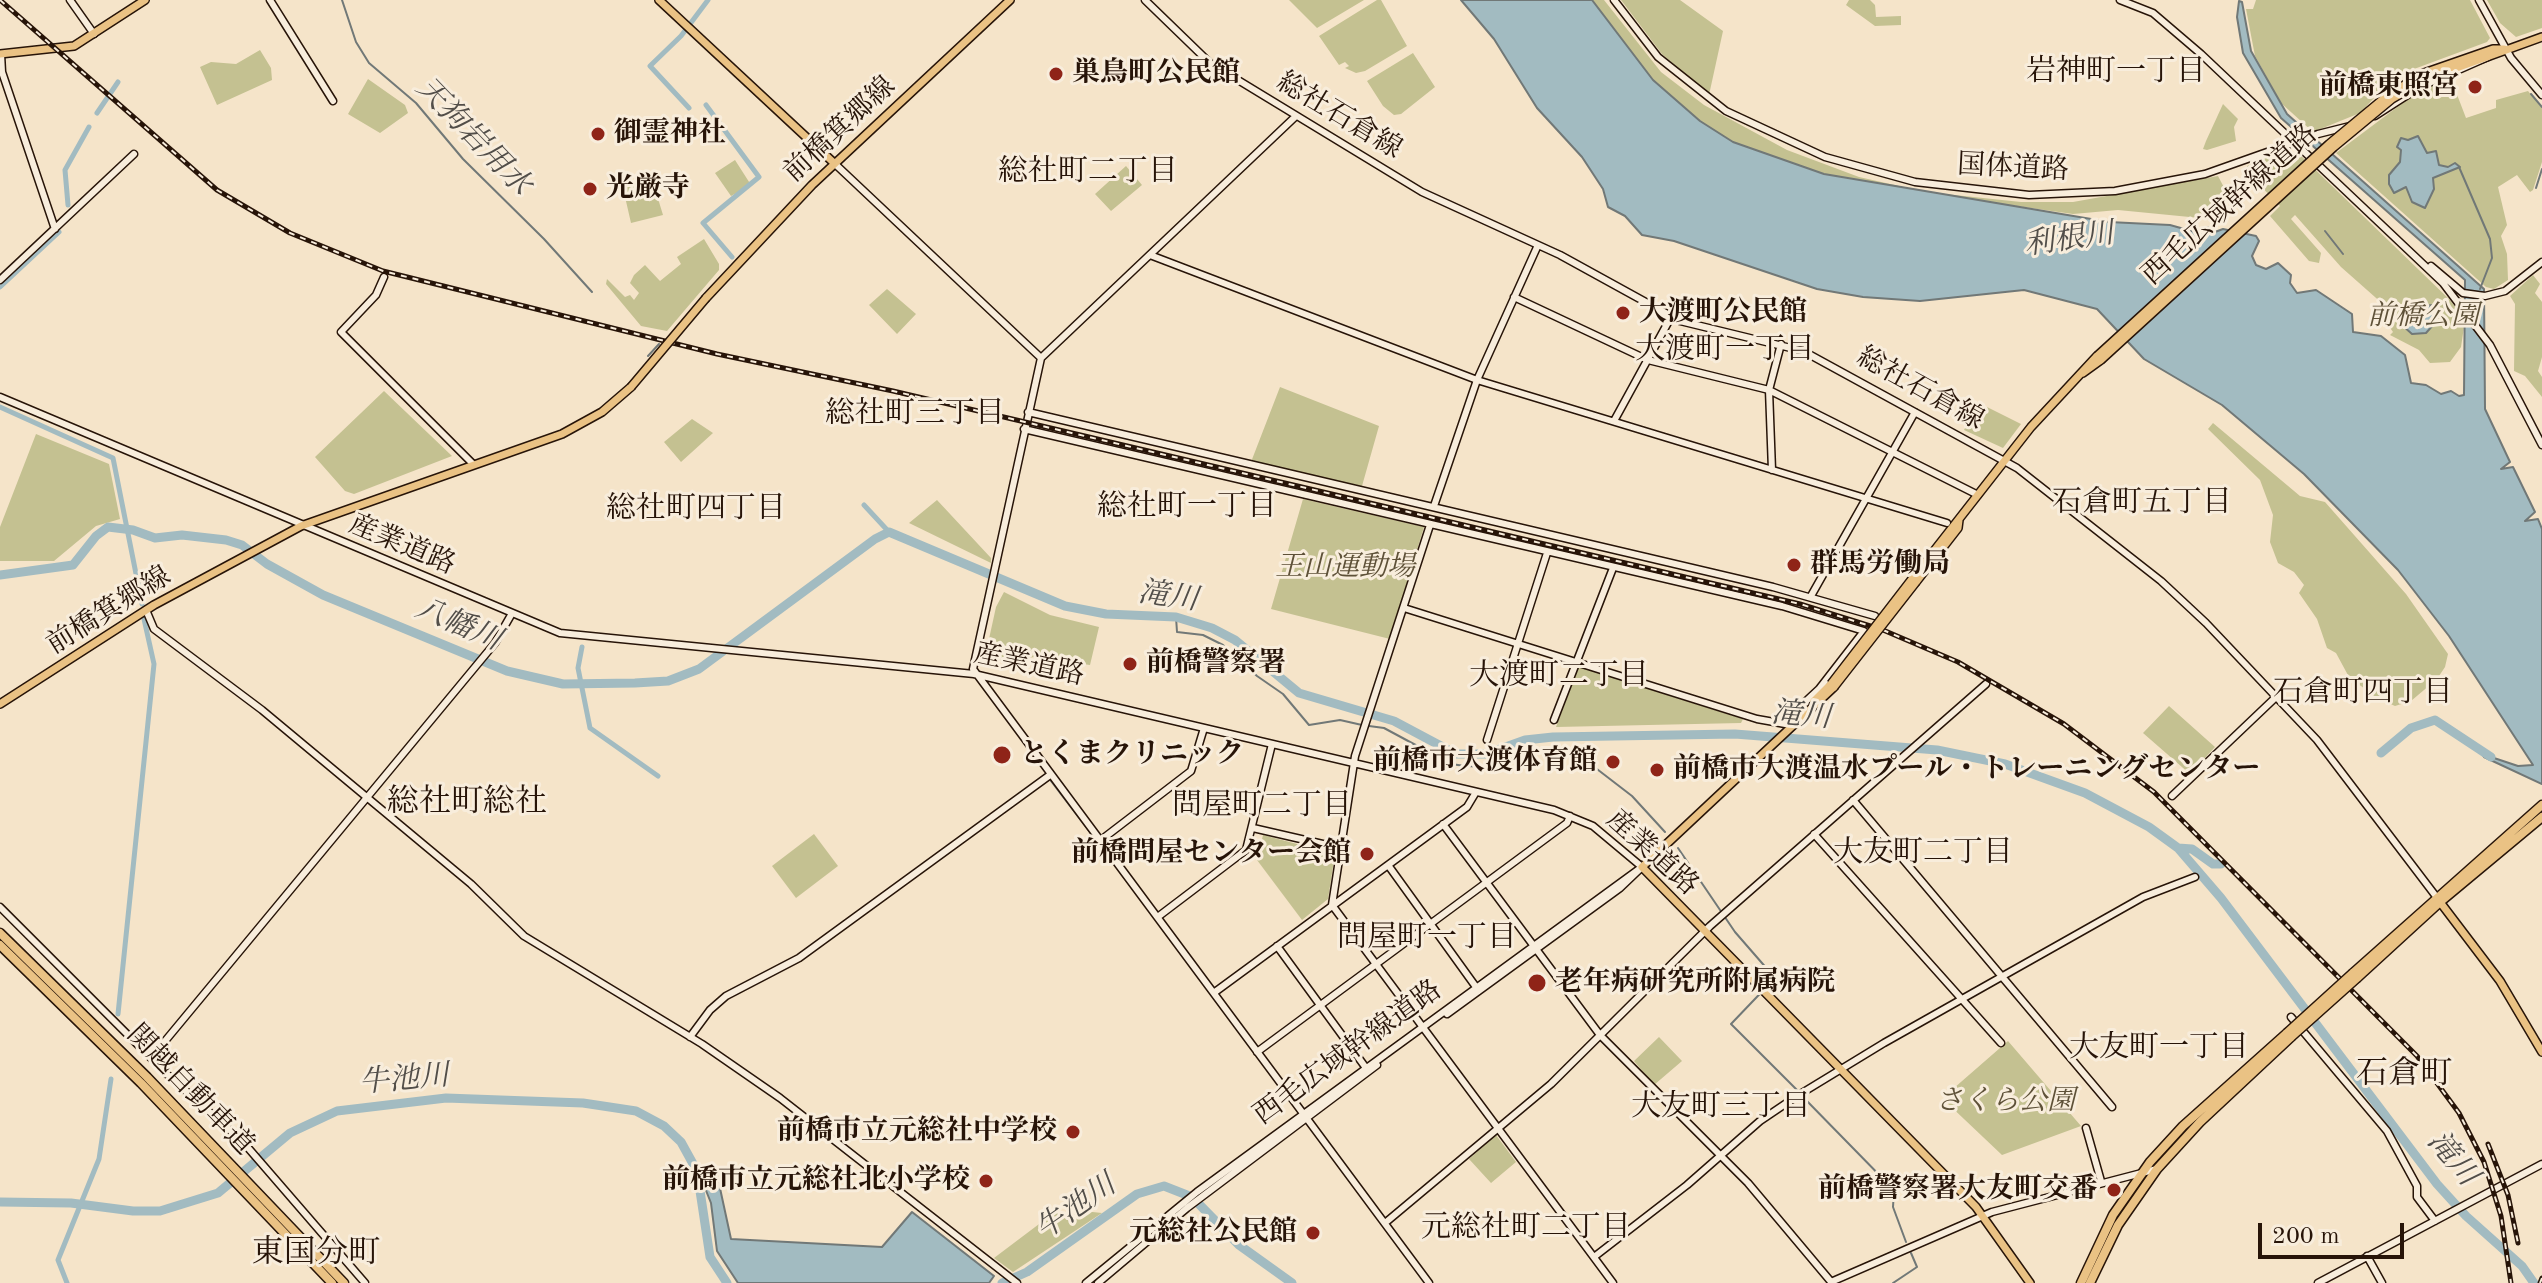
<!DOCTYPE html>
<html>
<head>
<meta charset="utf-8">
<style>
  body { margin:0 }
  #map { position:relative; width:2542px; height:1283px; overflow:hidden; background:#f5e4c9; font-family:"Old Standard TT",serif }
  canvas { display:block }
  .scale { position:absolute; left:2258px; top:1223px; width:146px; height:36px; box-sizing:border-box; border:4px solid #271408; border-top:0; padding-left:10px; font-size:24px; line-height:28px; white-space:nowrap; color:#271408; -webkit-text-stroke:6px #f8eddc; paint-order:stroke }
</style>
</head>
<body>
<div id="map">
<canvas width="2542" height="1283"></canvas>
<div class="scale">200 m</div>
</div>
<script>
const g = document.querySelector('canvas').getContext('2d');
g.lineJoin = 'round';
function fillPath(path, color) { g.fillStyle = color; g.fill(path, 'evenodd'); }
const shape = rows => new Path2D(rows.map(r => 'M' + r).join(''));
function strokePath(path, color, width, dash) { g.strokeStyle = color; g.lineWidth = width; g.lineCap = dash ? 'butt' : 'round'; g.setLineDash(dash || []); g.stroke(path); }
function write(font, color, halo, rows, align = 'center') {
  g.font = font + ' "Old Standard TT","Noto Serif JP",serif'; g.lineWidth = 6; g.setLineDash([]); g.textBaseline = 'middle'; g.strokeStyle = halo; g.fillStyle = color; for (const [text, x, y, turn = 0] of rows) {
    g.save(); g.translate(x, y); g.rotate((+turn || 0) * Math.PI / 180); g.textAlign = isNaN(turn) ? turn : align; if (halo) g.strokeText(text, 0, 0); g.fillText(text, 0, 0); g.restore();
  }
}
fillPath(shape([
  [1289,0,1364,0,1317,28],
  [1377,0,1381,0,1407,46,1365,71,1356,73,1345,68,1349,66,1345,62,1339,65,1319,36],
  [1592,0,1604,0,1661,72,1704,105,1787,150,1859,177,1926,192,2021,202,2073,202,2218,176,2229,197,2200,218,2118,210,2073,214,1924,193,1824,174,1733,142,1700,121,1653,80],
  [1621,0,1680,0,1723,31,1709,95,1662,54],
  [1849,0,1870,0,1875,5,1876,17,1901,16,1901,25,1875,26,1846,5],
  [2256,0,2470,0,2490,38,2487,42,2414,69,2425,89,2451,79,2466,118,2496,108,2496,100,2528,91,2542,108,2542,162,2533,190,2530,192,2517,175,2498,187,2507,225,2501,236,2507,254,2508,280,2494,289,2486,287,2336,153,2420,90,2411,71,2374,98,2360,113,2313,132,2281,103,2255,56,2246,9,2253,9],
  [2487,0,2542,0,2542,28,2516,37,2500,23],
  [260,50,271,68,272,80,217,105,200,67,211,62,236,64],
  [1413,53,1435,87,1401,114,1394,115,1383,106,1367,81],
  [368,79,405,105,408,113,380,133,348,114],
  [2223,104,2238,119,2234,127,2236,141,2207,150,2203,149,2206,141],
  [2283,151,2299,154,2450,300,2465,320,2461,347,2450,362,2430,363,2419,350,2390,335,2393,332,2384,319,2384,305,2341,267,2295,215,2291,219,2321,253,2319,263,2309,261,2270,216,2280,206,2247,172,2247,166],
  [735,160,751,185,731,196,715,173],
  [1126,166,1142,185,1111,211,1095,194],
  [652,179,663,215,631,223,623,188],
  [704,239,719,264,719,270,667,331,641,326,606,284,607,279,625,297,630,295,634,300,639,293,630,283,634,275,645,265,660,281,681,264,677,257],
  [2533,275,2540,284,2535,293,2542,302,2542,357,2538,371,2542,377,2542,397,2525,376,2514,371,2515,304,2510,296],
  [887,289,916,314,897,334,869,305],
  [1280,387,1379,426,1362,486,1251,462],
  [384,391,452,456,354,494,345,491,315,457],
  [1979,403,2021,424,2003,448,1964,430],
  [692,419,713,433,681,462,664,442],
  [2213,423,2300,496,2325,502,2406,594,2448,654,2445,667,2437,679,2411,701,2395,706,2377,698,2349,677,2336,653,2327,648,2317,619,2299,593,2304,585,2294,572,2278,563,2270,542,2273,515,2260,480,2208,429],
  [36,434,109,464,120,519,96,526,54,561,0,561,0,527],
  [1303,499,1424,527,1390,639,1271,609],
  [937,500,991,558,991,563,909,523],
  [1004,592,1050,615,1099,627,1090,665,1035,657,990,662,989,639,996,607],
  [1579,667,1743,719,1741,723,1556,727],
  [2169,706,2215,747,2190,774,2143,733],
  [814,834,838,866,796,898,772,866],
  [1263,835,1335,854,1328,899,1302,920,1257,860],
  [1659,1037,1682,1061,1654,1085,1634,1061],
  [2008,1041,2081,1126,2002,1155,1945,1101,1946,1095],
  [1496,1135,1516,1162,1491,1183,1469,1159],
  [1083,1211,1102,1213,1013,1272,994,1258,1055,1212,1067,1218]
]), '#c4c191');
const water = shape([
  [1461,0,1592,0,1653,80,1700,121,1733,142,1824,174,2109,222,2170,225,2195,232,2208,227,2215,232,2223,229,2256,236,2259,241,2252,256,2256,265,2266,269,2278,263,2291,275,2290,283,2297,293,2316,290,2352,314,2353,332,2381,336,2405,355,2411,383,2426,385,2441,394,2451,391,2459,396,2464,395,2465,280,2281,118,2243,53,2237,17,2239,1,2242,2,2251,51,2287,114,2484,289,2485,409,2510,462,2501,469,2513,467,2535,512,2525,521,2538,519,2542,529,2542,784,2484,757,2482,754,2518,766,2533,765,2449,636,2398,570,2304,474,2222,405,2144,359,2097,309,2024,290,1920,301,1863,297,1817,289,1674,241,1642,235,1625,216,1608,207,1603,189,1582,157,1537,108,1494,39,1461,0],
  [2418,136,2427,153,2436,151,2439,165,2448,167,2455,163,2460,167,2433,178,2434,189,2425,208,2412,202,2406,187,2394,193,2389,184,2389,175,2400,162,2401,150,2397,147,2401,138,2408,140,2418,136],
  [2411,301,2412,309,2432,305,2434,310,2434,324,2426,333,2412,334,2402,325,2401,311,2411,301],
  [718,1179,731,1239,882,1247,912,1212,994,1276,989,1283,738,1283,717,1251,711,1203,705,1188,718,1179]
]);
fillPath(water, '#a2bbc1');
strokePath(water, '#717877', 2);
strokePath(shape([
  [342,0,356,42,369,63,416,103,463,159,544,239,592,292],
  [2531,94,2542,107],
  [2459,167,2490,239,2492,258,2480,289],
  [2536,188,2542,169],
  [2325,231,2343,254],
  [648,356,659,344],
  [1176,617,1177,632,1203,635,1223,645,1257,676,1283,694,1309,725,1340,720,1362,725],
  [1369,726,1384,728,1451,764,1465,766,1489,767,1522,751,1558,748,1593,766,1632,796,1665,832],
  [1051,781,1105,852],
  [1678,848,1735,932,1775,978,1731,1024,1799,1092],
  [1108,856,1150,912],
  [1803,1097,1894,1190,1893,1207,1906,1242],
  [1893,1283,1917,1267,1911,1253]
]), '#717877', 2);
strokePath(shape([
  [706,105,759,177,703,223,732,257],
  [689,108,650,66,681,36,708,0],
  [97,113,118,82],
  [68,205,65,170,89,127],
  [0,287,59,232],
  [0,407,113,458,142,604],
  [864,505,889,532],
  [582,647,578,668,590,728,658,776],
  [118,1014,154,664,144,619],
  [67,1283,58,1260,99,1159,111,1079]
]), '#a2bbc1', 5);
strokePath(shape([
  [0,575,73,565,96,536,108,527,133,530,155,538,182,535,226,540,242,545,267,564,323,595,507,671,563,684,635,683,668,681,699,669,875,539,889,532,1065,606,1106,614,1176,617,1212,628,1235,640,1299,693,1394,721,1456,754,1486,754,1525,740,1553,737,1735,734,1937,750,2005,764,2085,793,2149,827,2178,848,2221,898,2437,1184,2466,1216,2522,1266,2534,1283],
  [2381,753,2411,728,2435,720,2491,757],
  [2178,848,2192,849,2213,864,2221,864],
  [0,1202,71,1203,133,1211,160,1211,218,1193,290,1133,337,1111,446,1098,583,1103,636,1111,664,1126,681,1142,697,1171,710,1257,727,1283],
  [1002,1283,1027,1272,1137,1194,1164,1186,1192,1197,1239,1245,1292,1283]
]), '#a2bbc1', 9);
const secondary = shape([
  [70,0,94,34],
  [270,0,333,101],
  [1145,0,1210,63,1422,192,1560,255,1680,321,1803,351,2017,468,2161,581,2206,623,2317,740,2438,899],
  [1614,0,1658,57,1726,111,1825,157,1915,182,2029,195,2115,191,2205,174,2318,134,2350,126],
  [2120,0,2153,13,2201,54,2443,283,2490,345,2542,445],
  [2479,0,2511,58,2542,95],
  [1,54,2,72,55,229],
  [1296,116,1041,358,973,669,1429,1283],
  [2375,116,2420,87,2488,57],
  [834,163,1041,358],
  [1150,255,1477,380,1947,523],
  [2431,266,2463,293,2485,296,2505,291,2542,262],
  [384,277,376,295,341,332,473,464],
  [0,280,134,154],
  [1514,297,1648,360,1769,390,1978,495],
  [0,397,560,633,974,674,1554,810,1593,826,1642,867],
  [1028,412,1773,587,1875,616],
  [1614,421,1671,317],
  [1024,429,1782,606,1864,631,1819,689,1790,716,1791,725,1757,719,1404,608],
  [1772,470,1769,390,1781,344],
  [1434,506,1477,380,1538,245],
  [1430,525,1355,756,1332,905,1613,1283],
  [1811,596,1915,412],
  [146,610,154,629,262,710,471,884,524,936,702,1044,780,1098,1017,1283],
  [1554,720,1613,568],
  [1487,740,1547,553],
  [2172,796,2276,697],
  [1853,800,2112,1107],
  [1443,824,1600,1035,1748,1183,1832,1283],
  [1253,828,1340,848],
  [1814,834,2001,1043],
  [1101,840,1191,771,1204,728],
  [1388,865,1476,987],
  [0,907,168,1075,243,1142,365,1283],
  [1159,916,1246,850,1272,744],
  [1277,946,1366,1068],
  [1215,992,1467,807,1476,792],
  [1447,1014,1620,888,1642,867],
  [2291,1017,2387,1131,2417,1186,2417,1197,2435,1221],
  [690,1037,710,1010,726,996,799,958,1050,775],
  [1257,1052,1567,823,1570,816],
  [151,1058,495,643,511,615],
  [2086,1128,2101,1181],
  [1385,1223,1551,1084,1710,926,1986,684],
  [2367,1256,2382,1283],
  [1594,1257,1687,1185,1760,1121,1797,1096,1884,1043,2143,897,2195,877],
  [1831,1282,1992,1212,2157,1169],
  [1086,1283,1197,1192,1642,867],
  [1098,1283,1187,1208,1377,1065],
  [2318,1283,2542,1164]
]);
const primary = shape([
  [659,0,834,163],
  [0,54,74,46,145,0],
  [2424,73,2493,49,2504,49],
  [2426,79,2542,37],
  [706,298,812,185,1010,0],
  [2083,373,2101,360],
  [1912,579,2031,427,2097,356],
  [1916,582,1958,528,1959,520],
  [1834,687,1642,867,1976,1207,2030,1283],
  [1814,701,1831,684],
  [0,704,154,605,301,526,562,434,602,412,631,387],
  [2440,902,2500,981,2542,1052]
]);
const highway = shape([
  [0,933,147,1077,344,1283],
  [0,945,141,1083,332,1283],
  [2353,973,2542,805],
  [2357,978,2440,902,2542,817],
  [2081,1283,2113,1215,2150,1162,2183,1126,2287,1033],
  [2090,1283,2118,1225,2157,1169,2200,1122,2291,1037]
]);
strokePath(secondary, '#271408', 9);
strokePath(primary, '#271408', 10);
strokePath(highway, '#271408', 11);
strokePath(secondary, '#f8eddc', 6);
strokePath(primary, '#eac284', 7);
strokePath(highway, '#eac284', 8);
const rail = shape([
  [0,0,217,190,290,233,383,271,717,354,893,391,1800,604,1883,630,1958,662,2064,724,2154,792,2417,1056,2459,1113,2484,1162,2501,1216,2511,1283],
  [2488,1144,2508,1195,2518,1243],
  [2540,1283,2542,1278]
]);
strokePath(rail, '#271408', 5);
strokePath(rail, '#f8eddc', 2, [6]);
const primaryBridge = shape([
  [2097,356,2329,144,2388,95,2424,73],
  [2101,360,2334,147,2392,99,2426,79],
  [631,387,706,298],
  [1831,684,1912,579],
  [1834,687,1916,582]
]);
const highwayBridge = shape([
  [2287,1033,2353,973],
  [2291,1037,2357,978]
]);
strokePath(primaryBridge, '#271408', 10, []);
strokePath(highwayBridge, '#271408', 11, []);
strokePath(primaryBridge, '#eac284', 7);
strokePath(highwayBridge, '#eac284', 8);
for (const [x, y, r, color] of [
  [1056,74,8,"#8f2418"],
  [2475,87,8,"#8f2418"],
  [598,134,8,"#8f2418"],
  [590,189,8,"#8f2418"],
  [1623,313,8,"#8f2418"],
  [1794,565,8,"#8f2418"],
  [1130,664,8,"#8f2418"],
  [1002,755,10,"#8f2418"],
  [1613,762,8,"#8f2418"],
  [1657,770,8,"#8f2418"],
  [1367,854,8,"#8f2418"],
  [1537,983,10,"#8f2418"],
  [1073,1132,8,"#8f2418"],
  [986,1181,8,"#8f2418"],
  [2114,1190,8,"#8f2418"],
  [1313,1233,8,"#8f2418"]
]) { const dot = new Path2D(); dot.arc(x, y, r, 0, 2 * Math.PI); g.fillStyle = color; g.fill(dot); strokePath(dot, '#f8eddc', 3); }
write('bold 28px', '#271408', '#f8eddc', [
  ["巣鳥町公民館",1072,74],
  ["前橋東照宮",2459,87,"right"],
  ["御霊神社",614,134],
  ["光厳寺",606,189],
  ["大渡町公民館",1639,313],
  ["群馬労働局",1810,565],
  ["前橋警察署",1146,664],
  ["とくまクリニック",1020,755],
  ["前橋市大渡体育館",1597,762,"right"],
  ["前橋市大渡温水プール・トレーニングセンター",1673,770],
  ["前橋問屋センター会館",1351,854,"right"],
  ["老年病研究所附属病院",1555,983],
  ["前橋市立元総社中学校",1057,1132,"right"],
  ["前橋市立元総社北小学校",970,1181,"right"],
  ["前橋警察署大友町交番",2098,1190,"right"],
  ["元総社公民館",1297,1233,"right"]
], 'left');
write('28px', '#271408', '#f8eddc', [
  ["総社石倉線",1339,116,31],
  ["前橋箕郷線",840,130,-43],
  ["国体道路",2013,168,3],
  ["西毛広域幹線道路",2230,205,-42],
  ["総社石倉線",1920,389,29],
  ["産業道路",402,545,23],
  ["前橋箕郷線",109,611,-32],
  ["産業道路",1029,665,12],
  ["産業道路",1652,853,42],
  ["西毛広域幹線道路",1348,1053,-36],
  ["関越自動車道",190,1090,46]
]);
write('italic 28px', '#5e5138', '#f8eddc', [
  ["前橋公園",2423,317],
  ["王山運動場",1345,568],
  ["さくら公園",2005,1102]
]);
write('30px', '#271408', '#f8eddc', [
  ["岩神町一丁目",2116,72],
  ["総社町二丁目",1088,172],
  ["大渡町一丁目",1725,350],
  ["総社町三丁目",915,414],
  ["石倉町五丁目",2142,503],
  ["総社町一丁目",1187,507],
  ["総社町四丁目",696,509],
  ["大渡町二丁目",1559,676],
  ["石倉町四丁目",2363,693],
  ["問屋町二丁目",1262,806],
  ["大友町二丁目",1923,853],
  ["問屋町一丁目",1427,938],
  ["大友町一丁目",2159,1048],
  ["大友町三丁目",1721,1107],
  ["元総社町二丁目",1526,1228]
]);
write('italic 30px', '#524e49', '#f8eddc', [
  ["天狗岩用水",473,137,46],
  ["利根川",2069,240,-8],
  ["滝川",1168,597,8],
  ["八幡川",458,625,23],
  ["滝川",1801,716,5],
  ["牛池川",404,1080,-5],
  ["滝川",2452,1159,50],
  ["牛池川",1076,1208,-35]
]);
write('32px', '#271408', '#f8eddc', [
  ["総社町総社",467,803],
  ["石倉町",2404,1075],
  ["東国分町",316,1254]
]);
</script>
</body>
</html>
